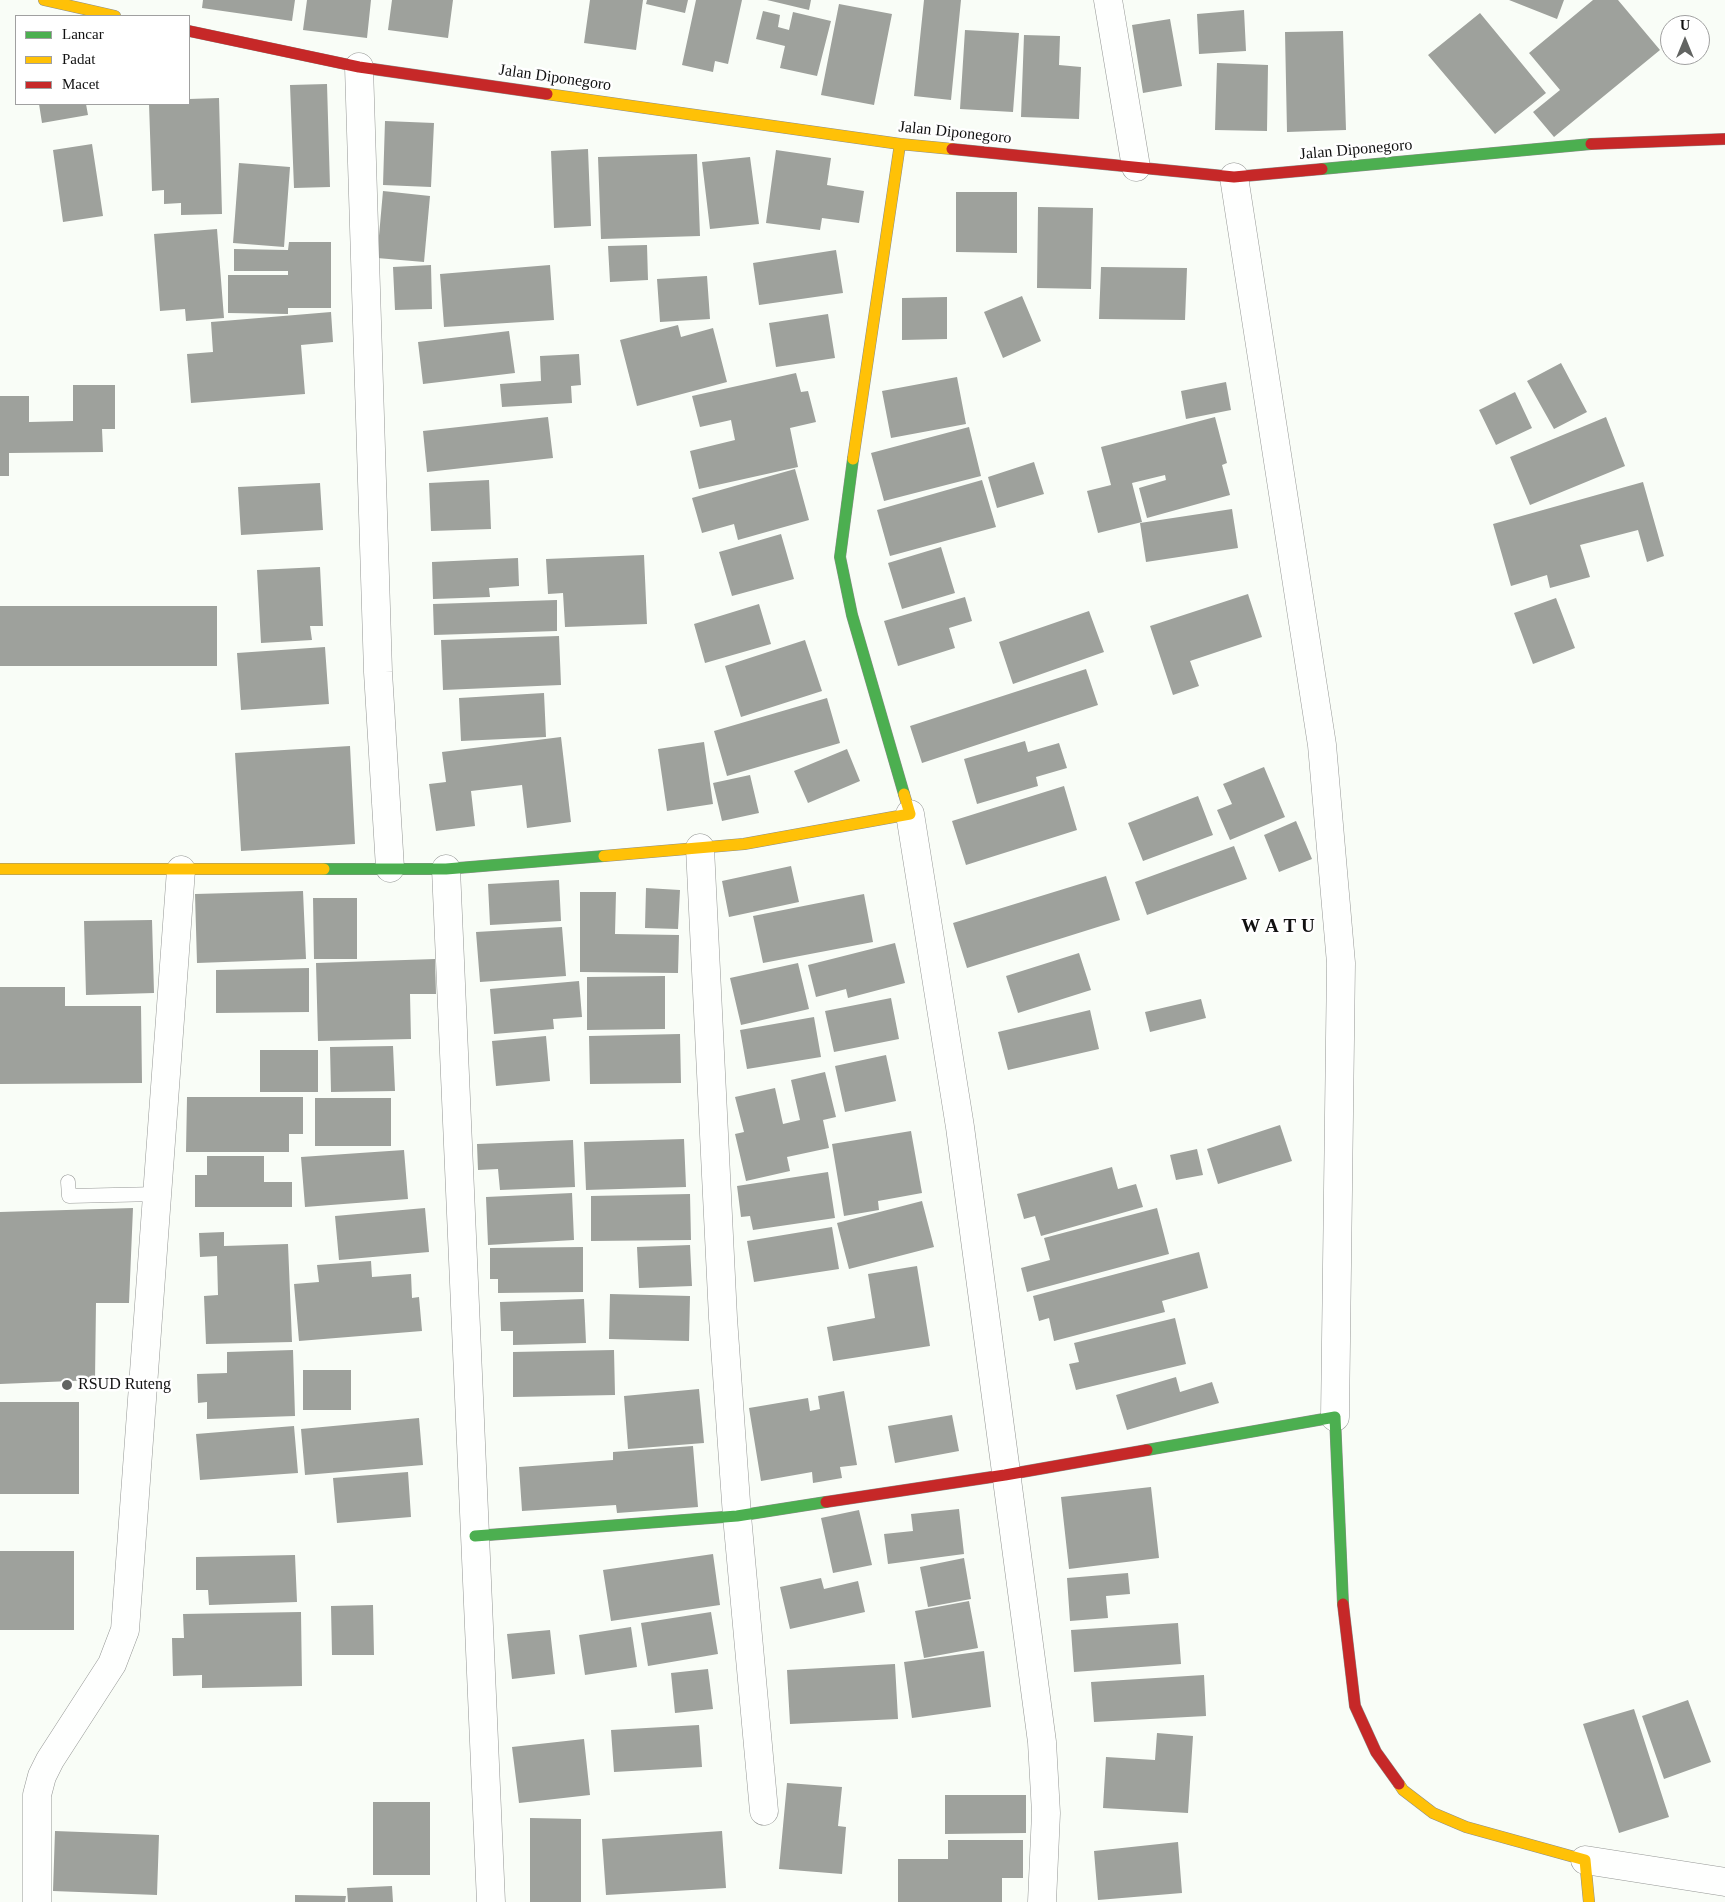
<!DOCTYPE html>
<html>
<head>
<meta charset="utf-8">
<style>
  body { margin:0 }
  #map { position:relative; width:1725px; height:1902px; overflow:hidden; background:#f9fdf7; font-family:Georgia,serif }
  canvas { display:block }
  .legend { position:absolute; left:15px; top:15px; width:175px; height:90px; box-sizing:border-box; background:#fff; border:1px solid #a0a0a0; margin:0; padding:6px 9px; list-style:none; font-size:15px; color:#111 }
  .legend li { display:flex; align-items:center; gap:10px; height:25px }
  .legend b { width:25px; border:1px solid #a0a0a0 }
  .north { position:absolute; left:1660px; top:15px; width:50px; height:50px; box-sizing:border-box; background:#fff; border:1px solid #a0a0a0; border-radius:50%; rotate:0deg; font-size:14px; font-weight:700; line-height:20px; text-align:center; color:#111 }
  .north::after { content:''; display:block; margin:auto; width:18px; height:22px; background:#626462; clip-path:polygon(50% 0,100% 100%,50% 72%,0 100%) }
</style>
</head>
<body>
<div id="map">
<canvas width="1725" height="1902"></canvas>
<ul class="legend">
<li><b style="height:6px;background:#4caf50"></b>Lancar</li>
<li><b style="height:6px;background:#ffc107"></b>Padat</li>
<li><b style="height:6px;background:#c62828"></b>Macet</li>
</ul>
<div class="north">U</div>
</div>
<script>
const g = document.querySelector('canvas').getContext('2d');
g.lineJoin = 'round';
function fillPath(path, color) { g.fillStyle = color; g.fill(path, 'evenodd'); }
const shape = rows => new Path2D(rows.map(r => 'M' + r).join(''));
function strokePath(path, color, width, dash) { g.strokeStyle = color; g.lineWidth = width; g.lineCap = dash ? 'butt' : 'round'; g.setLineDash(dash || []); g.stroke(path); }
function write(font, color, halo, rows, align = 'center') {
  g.font = font + ' Georgia,serif'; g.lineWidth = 5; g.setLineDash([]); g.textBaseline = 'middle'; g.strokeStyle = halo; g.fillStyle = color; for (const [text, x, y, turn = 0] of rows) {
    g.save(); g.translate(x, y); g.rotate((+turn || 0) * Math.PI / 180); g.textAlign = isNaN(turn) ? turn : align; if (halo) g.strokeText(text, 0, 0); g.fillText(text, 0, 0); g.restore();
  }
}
fillPath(shape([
  [203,0,295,0,292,21,202,8],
  [307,0,371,0,367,38,303,30],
  [392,0,453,0,448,38,388,30],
  [590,0,643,0,636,50,584,43],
  [647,0,688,0,685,13,646,4],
  [696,0,742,0,728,64,715,61,713,72,682,65],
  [767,0,811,0,809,10],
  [924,0,961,0,951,100,914,96],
  [1509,0,1564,0,1557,19],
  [1593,0,1618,0,1660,50,1554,137,1533,112,1560,90,1529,53],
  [839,4,892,14,874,105,821,95],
  [1244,10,1246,51,1199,54,1197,14],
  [763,11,780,15,778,27,789,30,793,12,831,21,817,76,780,68,785,46,756,39],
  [1480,13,1546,93,1495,134,1428,55],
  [1170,19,1182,86,1143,93,1132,25],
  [965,30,1019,33,1013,112,960,109],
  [1343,31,1346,130,1287,132,1285,32],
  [1024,35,1060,36,1059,65,1081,67,1079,119,1021,117],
  [1217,63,1268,65,1267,131,1215,130],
  [327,84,330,187,294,188,290,85],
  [219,98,222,214,181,215,181,203,164,204,164,190,152,191,149,104,189,104,189,99],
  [39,104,86,104,88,115,42,123],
  [385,121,434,123,431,187,383,185],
  [92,144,103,216,63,222,53,150],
  [588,149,591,226,554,228,551,151],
  [776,150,831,158,827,185,864,191,859,223,822,218,820,230,766,223],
  [697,154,700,236,601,239,598,157],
  [750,157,759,224,710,229,702,162],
  [239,163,290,167,284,247,233,243],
  [383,191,430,196,424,262,377,258],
  [956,192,1017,192,1017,253,956,252],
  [1038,207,1093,208,1091,289,1037,288],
  [217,229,224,318,186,321,185,309,160,311,154,234],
  [289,242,331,242,331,308,288,308,288,314,228,313,228,275,288,275,288,271,234,271,234,249,288,250],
  [647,245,648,280,610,282,608,246],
  [836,250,843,293,759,305,753,263],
  [431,265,432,309,395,310,393,267],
  [550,265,554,320,444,327,440,274],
  [1101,267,1187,268,1185,320,1099,319],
  [707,276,710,319,660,322,657,279],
  [1022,296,1041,341,1003,358,984,312],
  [947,297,947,339,902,340,902,298],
  [331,312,333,342,301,345,305,394,191,403,187,354,213,352,211,322],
  [828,314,835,358,776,367,769,323],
  [678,325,681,337,713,328,727,382,637,406,620,340],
  [509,331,515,373,423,384,418,342],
  [579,354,581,385,571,386,572,403,502,407,500,384,541,381,540,356],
  [1561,363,1587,412,1554,429,1527,381],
  [796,373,801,392,808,391,816,422,790,428,798,467,699,489,690,451,735,440,731,420,700,427,692,396],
  [957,377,966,424,891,438,882,391],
  [1226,382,1231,410,1186,419,1181,391],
  [73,385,115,385,115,429,102,429,103,452,9,453,9,476,0,476,0,396,29,396,29,422,73,421],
  [1515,392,1532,428,1496,445,1479,410],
  [548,417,553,458,427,472,423,431],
  [1215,417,1227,463,1222,465,1230,495,1147,518,1139,488,1166,480,1165,475,1132,483,1142,522,1098,533,1087,491,1111,485,1101,447],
  [1606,417,1625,466,1530,505,1510,457],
  [969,427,981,476,884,501,871,453],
  [1034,462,1044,494,997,508,988,477],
  [795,469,809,520,738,540,734,524,702,533,692,498],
  [489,480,491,529,431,531,429,483],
  [982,480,996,527,890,556,877,510],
  [1643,482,1664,556,1647,562,1638,530,1580,545,1590,577,1550,588,1547,575,1511,586,1493,524],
  [320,483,323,530,241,535,238,487],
  [1232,509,1238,548,1146,562,1140,523],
  [781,534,794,579,732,596,719,552],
  [941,547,955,593,902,609,888,563],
  [644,555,647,624,565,627,563,593,548,594,546,559],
  [518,558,519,586,489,588,490,597,433,599,432,562],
  [320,567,323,626,310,626,312,640,261,643,257,570],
  [1248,594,1262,637,1190,661,1199,686,1173,695,1150,626],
  [965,597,972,621,949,628,955,648,898,666,884,621],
  [1556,598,1575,648,1533,664,1514,613],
  [557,600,557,631,434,635,433,604],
  [759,604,771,644,705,663,694,624],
  [0,606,217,606,217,666,0,666],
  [1089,611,1104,652,1013,684,999,642],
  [559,636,561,685,443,690,441,640],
  [805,640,822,691,741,717,725,666],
  [325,647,329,704,241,710,237,653],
  [1086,669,1098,705,922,763,910,726],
  [544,693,546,737,461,741,459,698],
  [827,698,840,743,727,776,714,731],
  [561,737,571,822,527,828,522,785,471,791,475,826,436,831,429,784,446,782,442,752],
  [1025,741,1028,752,1059,743,1067,768,1036,777,1038,786,977,804,964,759],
  [704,742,713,804,667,811,658,749],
  [350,746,355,844,241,851,235,753],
  [847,749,860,781,808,803,794,771],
  [1264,767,1285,817,1230,840,1217,810,1232,804,1223,784],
  [750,775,759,813,722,821,713,783],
  [1064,786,1077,830,966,865,952,821],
  [1198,796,1213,835,1143,861,1128,823],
  [1296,821,1312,859,1279,872,1264,835],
  [1234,846,1247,879,1147,915,1135,882],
  [791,866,799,902,729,917,722,881],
  [1106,876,1120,920,967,968,953,923],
  [559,880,561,921,490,925,488,884],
  [646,888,680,890,678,929,645,928],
  [303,891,306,959,197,963,195,894],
  [580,892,616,892,615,934,679,935,678,973,580,972],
  [864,894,873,942,763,963,753,916],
  [313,898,357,898,357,959,314,959],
  [152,920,154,993,86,995,84,921],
  [562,927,566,976,480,982,476,932],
  [895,943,905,983,848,998,846,989,816,997,808,965],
  [1079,953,1091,990,1018,1013,1006,976],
  [435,959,436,994,410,994,411,1039,318,1041,316,963],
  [798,963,809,1009,741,1025,730,978],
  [309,968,309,1012,216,1013,216,970],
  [665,976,665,1029,587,1030,587,977],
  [579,981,582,1017,553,1019,554,1029,494,1034,490,989],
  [0,987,65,987,65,1006,141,1006,142,1083,0,1084],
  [891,998,899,1039,834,1052,825,1011],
  [1201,999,1206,1018,1150,1032,1145,1012],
  [1090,1010,1099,1049,1008,1070,998,1032],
  [814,1017,821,1057,747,1069,740,1030],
  [680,1034,681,1083,590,1084,589,1036],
  [546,1036,550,1081,496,1086,492,1041],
  [393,1046,395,1091,331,1092,330,1047],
  [260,1050,318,1050,318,1092,260,1092],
  [886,1055,896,1101,845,1112,835,1066],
  [825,1072,836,1117,823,1120,829,1148,787,1157,790,1171,746,1181,735,1134,744,1132,735,1097,775,1088,783,1124,800,1120,791,1080],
  [187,1097,303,1097,303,1134,289,1134,289,1152,186,1152],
  [315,1098,391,1098,391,1146,315,1146],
  [1280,1125,1292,1161,1218,1184,1207,1149],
  [911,1131,922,1193,878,1201,879,1210,844,1216,832,1144],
  [684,1139,686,1187,586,1190,584,1142],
  [573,1140,575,1187,500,1190,498,1169,478,1170,477,1144],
  [1197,1149,1203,1175,1176,1180,1170,1155],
  [404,1150,408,1199,305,1207,301,1157],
  [207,1156,264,1156,264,1182,292,1182,292,1207,195,1207,195,1175,207,1175],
  [1112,1167,1118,1189,1136,1184,1143,1207,1041,1236,1035,1216,1024,1219,1017,1194],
  [828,1172,835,1218,753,1230,750,1216,741,1217,737,1186],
  [572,1193,574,1240,488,1245,486,1197],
  [690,1194,691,1240,591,1241,591,1196],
  [922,1201,934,1247,849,1269,837,1223],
  [133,1208,129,1303,96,1303,95,1380,0,1384,0,1212],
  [425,1208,429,1252,339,1260,335,1216],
  [1157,1208,1169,1254,1027,1292,1021,1268,1050,1260,1044,1238],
  [832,1227,839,1269,754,1282,747,1241],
  [224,1232,224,1246,288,1244,292,1342,206,1344,204,1296,218,1295,217,1256,200,1257,199,1233],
  [690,1245,692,1286,639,1288,637,1247],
  [583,1247,583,1292,498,1293,498,1279,490,1279,490,1248],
  [1199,1252,1208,1288,1162,1301,1165,1312,1054,1341,1049,1318,1039,1321,1033,1296],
  [371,1261,372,1277,411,1274,412,1298,419,1297,422,1331,299,1341,294,1284,319,1282,317,1265],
  [917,1266,930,1346,833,1361,827,1327,875,1318,868,1274],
  [610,1294,690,1296,689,1341,609,1339],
  [584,1299,586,1343,513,1345,513,1331,501,1331,500,1302],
  [1175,1318,1186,1364,1076,1390,1069,1364,1079,1362,1074,1343],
  [293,1350,295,1416,207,1419,207,1402,198,1403,197,1374,227,1373,227,1352],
  [614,1350,615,1395,513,1397,513,1352],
  [303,1370,351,1370,351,1410,303,1410],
  [1176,1377,1180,1392,1212,1382,1219,1403,1127,1430,1116,1395],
  [699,1389,704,1443,628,1449,624,1396],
  [844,1391,857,1465,840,1467,842,1478,813,1483,812,1472,761,1481,749,1408,808,1398,810,1411,820,1409,818,1396],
  [0,1402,79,1402,79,1494,0,1494],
  [952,1415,959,1451,895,1463,888,1426],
  [419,1418,423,1465,305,1475,301,1429],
  [294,1426,298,1473,200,1480,196,1434],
  [693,1446,698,1507,617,1513,616,1505,522,1511,519,1467,613,1460,613,1452],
  [408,1472,411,1517,337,1523,333,1478],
  [1151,1487,1159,1558,1069,1569,1061,1497],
  [959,1509,964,1554,888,1564,884,1534,913,1531,911,1514],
  [859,1510,872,1565,833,1573,821,1518],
  [0,1551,74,1551,74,1630,0,1630],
  [713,1554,720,1605,611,1621,603,1570],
  [295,1555,297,1602,209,1605,208,1590,196,1590,196,1557],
  [964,1558,971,1599,928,1607,920,1567],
  [1128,1573,1130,1594,1106,1596,1108,1618,1070,1621,1067,1578],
  [821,1578,824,1589,858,1581,865,1612,790,1629,780,1587],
  [969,1601,978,1648,924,1658,915,1611],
  [373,1605,374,1655,332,1655,331,1606],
  [301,1612,302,1686,202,1688,202,1675,173,1676,172,1638,184,1638,183,1614],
  [711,1612,718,1654,648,1666,641,1623],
  [1178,1623,1181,1664,1074,1672,1071,1630],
  [631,1627,637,1667,585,1675,579,1635],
  [550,1630,555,1674,512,1679,507,1634],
  [984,1651,991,1707,912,1718,904,1662],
  [895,1664,898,1719,790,1724,787,1670],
  [708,1669,713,1709,675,1713,671,1673],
  [1204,1675,1206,1716,1094,1722,1091,1682],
  [1688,1700,1711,1762,1664,1779,1642,1716],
  [1634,1709,1669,1817,1619,1833,1583,1724],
  [699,1725,702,1767,614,1772,611,1730],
  [1157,1733,1193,1736,1188,1813,1103,1808,1106,1757,1155,1760],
  [584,1739,590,1795,519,1803,512,1747],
  [787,1783,842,1787,838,1826,846,1827,842,1874,779,1869],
  [945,1795,1026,1795,1026,1833,945,1834],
  [373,1802,430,1802,430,1875,373,1875],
  [530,1818,581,1819,581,1902,530,1902],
  [55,1831,159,1835,157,1895,53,1891],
  [722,1831,726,1888,606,1895,602,1839],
  [948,1840,1023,1840,1023,1878,1002,1878,1002,1902,898,1902,898,1859,948,1859],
  [1178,1842,1182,1893,1098,1900,1094,1851],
  [392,1886,393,1902,348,1902,347,1888],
  [295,1895,346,1896,345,1902,295,1902]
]), '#9ea19c');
const lane = shape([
  [68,1182,69,1196,158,1194]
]);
const street = shape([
  [1108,0,1136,167],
  [359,67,378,672,390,868],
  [1234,177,1322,745,1341,963,1335,1417],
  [910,814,960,1127,1042,1742,1046,1813,1042,1902],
  [700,848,723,1318,737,1516,764,1811],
  [446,869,491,1902],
  [1585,1860,1725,1882],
  [37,1902,37,1795,42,1776,50,1760,112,1664,125,1630,181,870]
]);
const fast = shape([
  [1322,169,1591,144],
  [853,459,840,557,852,615,904,794],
  [324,869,446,869,604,856],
  [1147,1450,1335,1417,1343,1604],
  [475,1536,737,1516,826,1502]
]);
const slow = shape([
  [44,0,115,16],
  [547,94,900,144,952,149],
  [853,459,900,144],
  [604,856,744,844,910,814,904,794],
  [0,869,324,869],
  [1399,1784,1403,1790,1433,1813,1466,1827,1585,1860,1589,1902]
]);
const jam = shape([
  [189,31,359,67,547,94],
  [1591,144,1725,139],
  [952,149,1234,177,1322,169],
  [826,1502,1005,1475,1147,1450],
  [1343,1604,1355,1706,1376,1752,1399,1784]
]);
strokePath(lane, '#959795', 15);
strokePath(street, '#959795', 29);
strokePath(fast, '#8c8e8b', 12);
strokePath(slow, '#8c8e8b', 12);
strokePath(jam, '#8c8e8b', 12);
strokePath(lane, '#fefffe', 14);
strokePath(street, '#fefffe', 28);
strokePath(fast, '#4caf50', 11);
strokePath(slow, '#ffc107', 11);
strokePath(jam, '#c62828', 11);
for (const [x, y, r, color] of [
  [67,1385,6,"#626462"]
]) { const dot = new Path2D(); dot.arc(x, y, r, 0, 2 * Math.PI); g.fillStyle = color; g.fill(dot); strokePath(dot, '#fff', 2); }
write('16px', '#111', '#fff', [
  ["Jalan Diponegoro",555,78,8],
  ["Jalan Diponegoro",955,133,6],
  ["Jalan Diponegoro",1356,150,-5]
]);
write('16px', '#111', '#fff', [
  ["RSUD Ruteng",78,1385]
], 'left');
write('bold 19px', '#111', '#fff', [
  ["W A T U",1278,927]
]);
</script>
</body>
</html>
